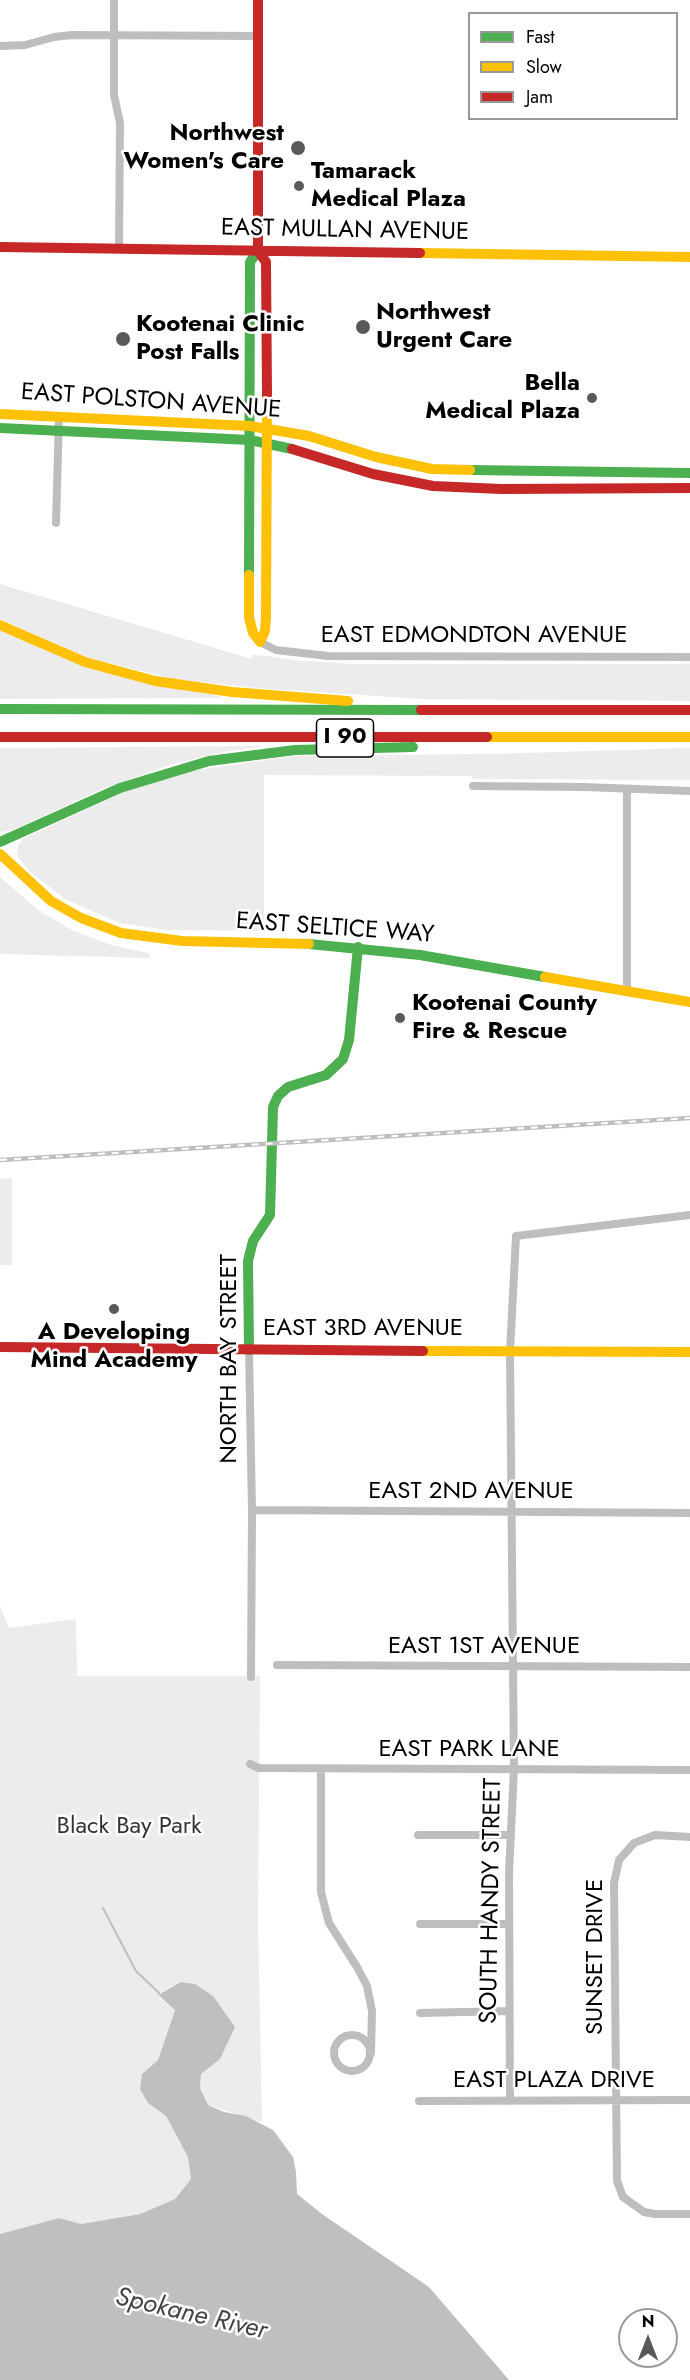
<!DOCTYPE html>
<html>
<head>
<meta charset="utf-8">
<style>
  body { margin:0 }
  #map { position:relative; width:690px; height:2380px; overflow:hidden; background:#fff; font-family:Jost,sans-serif }
  canvas { display:block }
  .legend { position:absolute; left:468px; top:12px; width:210px; height:108px; box-sizing:border-box; background:#fff; border:2px solid #999; margin:0; padding:8px 10px; list-style:none; font-size:18px; color:#000 }
  .legend li { display:flex; align-items:center; gap:12px; height:30px }
  .legend b { width:30px; border:2px solid #999 }
  .north { position:absolute; left:618px; top:2308px; width:60px; height:60px; box-sizing:border-box; background:#fff; border:2px solid #999; border-radius:50%; rotate:0deg; font-size:16px; font-weight:700; line-height:24px; text-align:center; color:#000 }
  .north::after { content:''; display:block; margin:auto; width:21px; height:27px; background:#595959; clip-path:polygon(50% 0,100% 100%,50% 72%,0 100%) }
</style>
</head>
<body>
<div id="map">
<canvas width="690" height="2380"></canvas>
<ul class="legend">
<li><b style="height:8px;background:#4caf50"></b>Fast</li>
<li><b style="height:8px;background:#ffc107"></b>Slow</li>
<li><b style="height:8px;background:#c62828"></b>Jam</li>
</ul>
<div class="north">N</div>
</div>
<script>
const g = document.querySelector('canvas').getContext('2d');
g.lineJoin = 'round';
function fillPath(path, color) { g.fillStyle = color; g.fill(path, 'evenodd'); }
const shape = rows => new Path2D(rows.map(r => 'M' + r).join(''));
function strokePath(path, color, width, dash) { g.strokeStyle = color; g.lineWidth = width; g.lineCap = dash ? 'butt' : 'round'; g.setLineDash(dash || []); g.stroke(path); }
function write(font, color, halo, rows, align = 'center') {
  g.font = font + ' Jost,sans-serif'; g.lineWidth = 5; g.setLineDash([]); g.textBaseline = 'middle'; g.strokeStyle = halo; g.fillStyle = color; for (const [text, x, y, turn = 0] of rows) {
    g.save(); g.translate(x, y); g.rotate((+turn || 0) * Math.PI / 180); g.textAlign = isNaN(turn) ? turn : align; if (halo) g.strokeText(text, 0, 0); g.fillText(text, 0, 0); g.restore();
  }
}
fillPath(shape([
  [0,584,252,659,253,655,268,656,294,660,353,664,690,664,690,701,421,699,257,688,173,679,86,657,0,619],
  [0,631,223,698,0,699],
  [264,746,224,752,169,765,102,789,13,830,0,832,0,748],
  [690,748,690,780,473,779,472,776,264,775,264,929,255,931,167,930,119,923,65,899,29,871,17,856,18,845,23,839,140,784,184,772,293,756,489,754],
  [0,877,39,911,70,929,111,945,149,953,150,958,0,954],
  [12,1178,12,1265,0,1265,0,1179],
  [0,1606,9,1628,76,1619,77,1676,260,1676,258,1918,262,2122,208,2105,200,2088,201,2073,220,2059,195,1984,181,1982,160,1993,159,1998,175,2009,158,2060,142,2074,148,2103,166,2116,188,2157,191,2179,175,2199,140,2214,81,2224,59,2218,0,2234]
]), '#ececec');
fillPath(shape([
  [181,1982,195,1984,213,1996,235,2027,220,2059,201,2074,200,2088,208,2105,224,2112,246,2116,273,2130,293,2157,296,2172,297,2194,322,2214,429,2287,509,2380,0,2380,0,2234,59,2218,81,2224,140,2214,175,2199,191,2179,188,2157,166,2116,148,2103,140,2089,142,2074,158,2060,175,2010,158,1995]
]), '#bfbfbf');
strokePath(shape([
  [103,1908,136,1971,159,1993]
]), '#bfbfbf', 2);
strokePath(shape([
  [114,0,114,95,120,123,119,248],
  [0,46,25,45,54,37,72,35,259,36],
  [56,523,59,417],
  [260,642,276,650,328,656,690,657],
  [473,786,584,787,690,791],
  [627,789,627,992],
  [249,1350,252,1510,251,1677],
  [252,1510,690,1513],
  [277,1665,690,1667],
  [250,1764,259,1768,690,1770],
  [321,1769,321,1892,329,1923,357,1967,367,1986,372,2011,371,2053],
  [418,1835,511,1835],
  [690,1837,655,1835,634,1843,619,1860,614,1883,617,2181,623,2197,644,2212,655,2214,690,2214],
  [420,1924,509,1924],
  [420,2013,509,2011],
  '334 2053a18 18 0 1 1 36 0a18 18 0 1 1-36 0Z',
  [419,2101,690,2100],
  [510,2101,509,1872,514,1769,510,1351,516,1236,690,1215]
]), '#bebebe', 8);
strokePath(shape([
  [0,428,250,440,292,449],
  [470,470,690,473],
  [249,575,250,262,258,251],
  [0,709,421,710],
  [0,842,120,788,209,761,295,750,413,747],
  [309,944,420,955,545,977],
  [249,1350,248,1261,253,1241,270,1215,273,1107,278,1096,288,1087,326,1075,343,1059,349,1040,358,947]
]), '#4caf50', 10);
strokePath(shape([
  [420,253,690,257],
  [0,414,250,426,309,436,376,457,432,469,470,470],
  [249,575,249,617,253,633,260,642,265,631,266,617,267,395],
  [0,625,85,662,155,681,232,692,348,701],
  [487,737,690,737],
  [0,854,51,901,81,918,121,933,182,941,309,944],
  [545,977,690,1002],
  [423,1351,690,1352]
]), '#ffc107', 10);
strokePath(shape([
  [258,0,258,251,266,262,267,395],
  [0,247,420,253],
  [292,449,373,474,433,486,501,489,690,488],
  [421,710,690,710],
  [0,737,487,737],
  [0,1347,423,1351]
]), '#c62828', 10);
const rail = shape([
  [0,1160,690,1118]
]);
strokePath(rail, '#bebebe', 4.5);
strokePath(rail, '#fff', 2, [7]);
for (const [x, y, r, color] of [
  [298,148,8,"#595959"],
  [299,186,6,"#595959"],
  [363,327,8,"#595959"],
  [123,339,8,"#595959"],
  [592,398,6,"#595959"],
  [400,1018,6,"#595959"],
  [114,1309,6,"#595959"]
]) { const dot = new Path2D(); dot.arc(x, y, r, 0, 2 * Math.PI); g.fillStyle = color; g.fill(dot); strokePath(dot, '#fff', 2); }
for (const [x, y, w] of [
  [345,738,57]
]) { const box = new Path2D(); box.roundRect(x - w / 2, y - 19, w, 38, 4.5); g.fillStyle = '#fff'; g.fill(box); strokePath(box, '#000', 1.5); }
write('bold 22px', '#000', null, [
  ["I 90",345,738]
]);
write('bold 24px', '#000', '#fff', [
  ["Northwest",284,134,"right"],
  ["Women's Care",284,162,"right"],
  ["Tamarack",311,172],
  ["Medical Plaza",311,200],
  ["Northwest",376,313],
  ["Urgent Care",376,341],
  ["Kootenai Clinic",136,325],
  ["Post Falls",136,353],
  ["Bella",580,384,"right"],
  ["Medical Plaza",580,412,"right"],
  ["Kootenai County",412,1004],
  ["Fire & Rescue",412,1032],
  ["A Developing",114,1333,"center"],
  ["Mind Academy",114,1361,"center"]
], 'left');
write('24px', '#000', '#fff', [
  ["EAST MULLAN AVENUE",345,231,1],
  ["EAST POLSTON AVENUE",151,402,4],
  ["EAST EDMONDTON AVENUE",474,636],
  ["EAST SELTICE WAY",335,929,4],
  ["EAST 3RD AVENUE",363,1329],
  ["NORTH BAY STREET",230,1359,-90],
  ["EAST 2ND AVENUE",471,1492],
  ["EAST 1ST AVENUE",484,1647],
  ["EAST PARK LANE",469,1750],
  ["SOUTH HANDY STREET",492,1901,-89],
  ["SUNSET DRIVE",596,1957,-90],
  ["EAST PLAZA DRIVE",554,2081]
]);
write('24px', '#333', '#fff', [
  ["Black Bay Park",129,1827]
]);
write('italic 26px', '#444', '#fff', [
  ["Spokane River",191,2315,13]
]);
</script>
</body>
</html>
